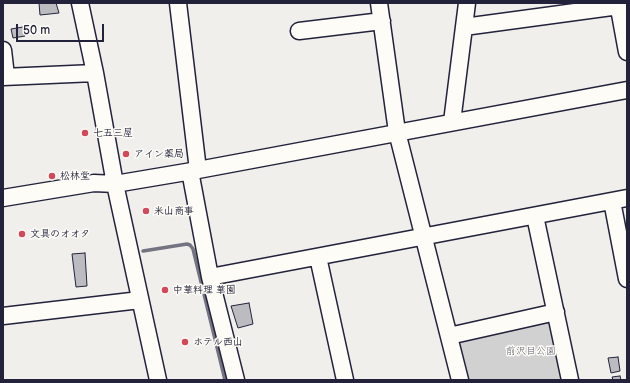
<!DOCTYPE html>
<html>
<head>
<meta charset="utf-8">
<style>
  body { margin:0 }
  #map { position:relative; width:630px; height:383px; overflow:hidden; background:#f0efec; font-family:"Balsamiq Sans",sans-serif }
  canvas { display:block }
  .frame { position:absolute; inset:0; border:4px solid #22223b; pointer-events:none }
  .scale { position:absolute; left:16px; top:24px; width:88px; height:18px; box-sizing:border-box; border:2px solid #22223b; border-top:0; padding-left:5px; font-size:12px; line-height:14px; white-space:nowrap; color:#22223b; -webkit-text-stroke:3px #fdfcf7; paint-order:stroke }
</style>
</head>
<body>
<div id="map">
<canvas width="630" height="383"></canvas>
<div class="frame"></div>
<div class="scale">50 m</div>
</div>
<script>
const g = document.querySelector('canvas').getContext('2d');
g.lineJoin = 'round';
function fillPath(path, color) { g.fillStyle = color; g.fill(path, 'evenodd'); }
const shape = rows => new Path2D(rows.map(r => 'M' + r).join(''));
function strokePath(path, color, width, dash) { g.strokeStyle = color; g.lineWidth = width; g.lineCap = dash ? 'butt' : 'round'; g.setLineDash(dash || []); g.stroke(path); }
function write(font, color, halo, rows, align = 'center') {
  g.font = font + ' "Balsamiq Sans","Klee One",sans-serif'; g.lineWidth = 3; g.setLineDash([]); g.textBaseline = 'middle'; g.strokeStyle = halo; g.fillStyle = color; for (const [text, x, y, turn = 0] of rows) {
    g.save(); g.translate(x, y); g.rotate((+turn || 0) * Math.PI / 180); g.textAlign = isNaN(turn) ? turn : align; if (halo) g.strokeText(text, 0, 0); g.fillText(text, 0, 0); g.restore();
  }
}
fillPath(shape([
  [548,318,553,321,566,380,466,380,457,344,461,338]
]), '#d2d1d1');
strokePath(shape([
  [143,251,187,244,190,245,193,249,225,380]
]), '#737381', 3.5);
const building = shape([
  [39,3,56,3,59,13,40,15,39,3],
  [23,27,25,36,13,38,11,29,23,27],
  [85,253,87,286,76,287,72,254,85,253],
  [249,303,253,324,238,328,231,306,249,303],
  [618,357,620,371,611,373,608,358,618,357],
  [620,376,621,380,613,380,612,377,620,376]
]);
fillPath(building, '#bcbcc0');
strokePath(building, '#22223b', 1);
const minor = shape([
  [80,3,95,73,115,184,158,380],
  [178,3,198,170],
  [379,3,397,132,460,380],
  [618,3,627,52],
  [464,27,619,6],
  [299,31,382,21],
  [3,50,6,76],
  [3,77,95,73],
  [452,122,467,3],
  [190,171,210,277,236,380],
  [3,198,94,183,115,184,198,170,627,90],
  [612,201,627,279],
  [535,216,570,380],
  [318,257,345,380],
  [210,277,627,198],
  [3,316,140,300],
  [449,336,556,312]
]);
strokePath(minor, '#22223b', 19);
strokePath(minor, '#fdfcf7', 16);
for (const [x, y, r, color] of [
  [85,133,4,"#d1495b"],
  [126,154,4,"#d1495b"],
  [52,176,4,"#d1495b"],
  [146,211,4,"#d1495b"],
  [22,234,4,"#d1495b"],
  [165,290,4,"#d1495b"],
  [185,342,4,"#d1495b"]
]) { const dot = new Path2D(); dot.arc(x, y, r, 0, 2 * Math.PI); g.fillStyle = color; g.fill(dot); strokePath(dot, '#fdfcf7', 1.5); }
write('bold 10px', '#22223b', '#fdfcf7', [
  ["七五三屋",93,133],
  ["アイン薬局",134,154],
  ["松林堂",60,176],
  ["米山商事",154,211],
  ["文具のオオタ",30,234],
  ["中華料理 華園",173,290],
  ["ホテル西山",193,342]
], 'left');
write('10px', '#575768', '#fdfcf7', [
  ["前沢目公園",531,351]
]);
</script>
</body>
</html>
